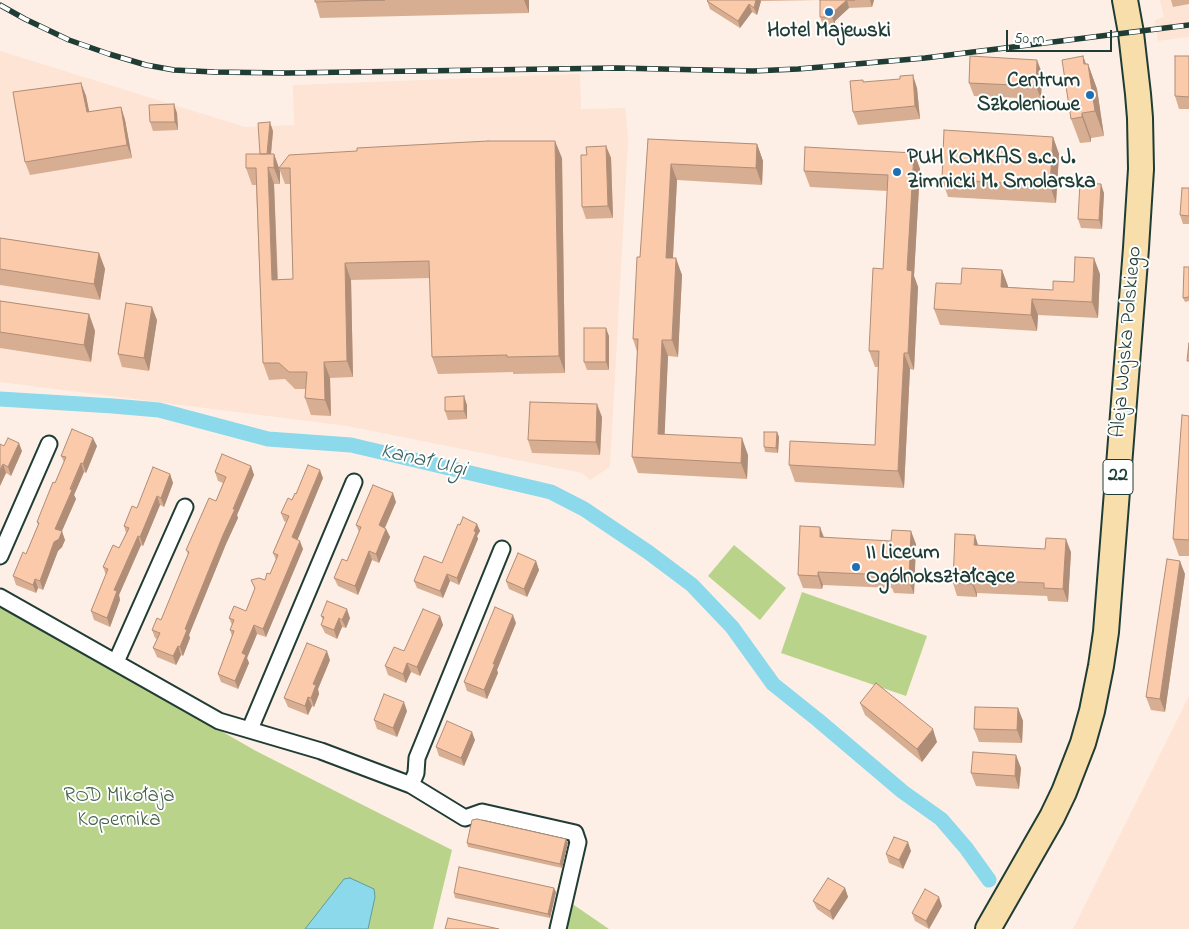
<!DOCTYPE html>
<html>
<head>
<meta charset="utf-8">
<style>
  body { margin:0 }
  #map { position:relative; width:1189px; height:929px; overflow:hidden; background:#feefe6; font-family:"Indie Flower",sans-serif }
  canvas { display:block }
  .scale { position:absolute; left:1006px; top:30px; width:106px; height:22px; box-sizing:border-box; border:2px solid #1f3d34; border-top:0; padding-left:6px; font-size:15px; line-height:18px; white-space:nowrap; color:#1f3d34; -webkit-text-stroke:4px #fff; paint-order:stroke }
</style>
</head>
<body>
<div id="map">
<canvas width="1189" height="929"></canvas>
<div class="scale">50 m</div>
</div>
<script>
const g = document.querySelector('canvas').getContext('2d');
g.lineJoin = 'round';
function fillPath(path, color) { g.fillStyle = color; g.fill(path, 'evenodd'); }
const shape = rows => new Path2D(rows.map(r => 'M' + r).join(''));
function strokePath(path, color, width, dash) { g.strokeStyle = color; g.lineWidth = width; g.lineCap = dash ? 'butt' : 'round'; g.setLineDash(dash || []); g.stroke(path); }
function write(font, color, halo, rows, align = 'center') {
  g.font = font + ' "Indie Flower",sans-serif'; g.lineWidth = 4; g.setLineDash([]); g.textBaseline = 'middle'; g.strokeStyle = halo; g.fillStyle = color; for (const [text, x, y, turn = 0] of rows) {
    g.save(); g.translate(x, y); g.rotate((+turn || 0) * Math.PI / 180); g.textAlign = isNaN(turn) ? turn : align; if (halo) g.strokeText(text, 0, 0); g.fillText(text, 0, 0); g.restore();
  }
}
fillPath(shape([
  [1160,0,1189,0,1189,37,1158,41,1155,20,1164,17],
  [0,51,245,127,294,125,293,85,580,74,581,109,625,108,627,126,628,141,610,467,590,480,582,473,347,426,0,382],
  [1189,696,1189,929,1073,929]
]), '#fde4d4');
fillPath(shape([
  [734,545,786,588,760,620,708,576],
  [802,592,927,636,906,696,781,653],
  [0,604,256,751,452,850,433,929,0,929],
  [571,903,609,929,564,929]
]), '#bad38a');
const water = shape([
  [350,878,374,889,375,897,368,929,305,929,344,879,350,878]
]);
fillPath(water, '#8bd9ea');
strokePath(water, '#609ba1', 1);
strokePath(shape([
  [0,399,113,406,159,410,268,439,351,445,551,492,584,509,648,552,692,585,732,627,773,684,818,720,903,792,941,819,966,848,989,880]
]), '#8bd9ea', 15);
const minor = shape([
  [0,556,49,444],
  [0,597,219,721,321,751,411,785,465,818,482,812,575,833,578,842,558,929],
  [116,662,185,507],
  [250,729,354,482],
  [411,785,416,773,417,758,502,549]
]);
const primary = shape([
  [988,929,1052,817,1064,792,1083,743,1092,711,1101,666,1106,632,1136,248,1141,169,1140,118,1138,94,1131,33,1125,0]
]);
strokePath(minor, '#1f3d34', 19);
strokePath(primary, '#1f3d34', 28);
strokePath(minor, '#fff', 15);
strokePath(primary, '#f8deab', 24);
const rail = shape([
  [0,5,25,19,69,40,109,54,146,65,174,70,214,72,286,73,617,68,753,71,798,69,925,58,1189,25]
]);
strokePath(rail, '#1f3d34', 5.5);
strokePath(rail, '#fff', 4, [11]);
fillPath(shape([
  [315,0,529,0,529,13,320,18],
  [708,0,881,0,874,0,872,7,849,8,835,21,835,25,823,25,820,17,820,0,761,1,757,15,752,12,740,28,710,9,707,1],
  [1171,0,1189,0,1189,4,1173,7],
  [1083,56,1086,64,1088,64,1097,89,1104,136,1091,138,1091,142,1080,143,1071,119],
  [1189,56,1189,109,1179,109,1175,96],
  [1042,73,1041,99,974,96,969,83],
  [864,82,917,88,920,119,858,125,853,112],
  [81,83,86,96,89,112,121,107,125,120,132,158,30,175,25,162],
  [177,113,178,130,153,131,150,122],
  [273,131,271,154,274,154,280,171,280,184,274,184,278,280,293,279,290,184,285,184,279,168,562,158,565,373,513,374,513,372,438,374,432,357,430,278,351,280,353,377,330,378,331,416,311,415,305,398,306,389,295,389,285,379,269,380,263,363,256,185,252,185,246,168,260,154],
  [1053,137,1059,154,1056,203,948,197,942,179],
  [648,139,757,144,763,161,762,185,677,180,673,258,682,275,678,357,668,356,664,434,748,455,747,479,638,473,632,457,637,352,633,339,640,257],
  [606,146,611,158,613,218,586,219,582,207,587,155],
  [914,153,920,169,914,276,918,287,914,370,910,369,904,488,795,482,789,465,875,445,878,367,875,367,869,351,883,269,887,191,810,187,804,171],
  [1189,188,1189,224,1183,224,1180,215],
  [1104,193,1102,229,1081,228,1078,219],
  [0,238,99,253,105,269,100,300,0,285],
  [1189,267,1189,301,1185,302,1183,298],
  [1002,270,1008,287,1053,290,1074,282,1100,274,1098,318,1038,315,1037,331,940,325,934,309,961,284],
  [0,301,89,314,95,331,91,362,0,348],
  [157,320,149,371,122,367,118,354],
  [609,336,609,370,587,370,584,362],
  [467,405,467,419,448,420,445,411],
  [1189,416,1189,556,1179,556,1173,539],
  [602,417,600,455,532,453,528,440],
  [777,432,779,437,778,453,765,452,764,447],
  [4,446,22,451,11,476,6,473,0,486],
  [97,446,86,473,84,472,74,495,76,499,61,531,65,540,62,547,58,551,43,590,38,588,36,593,16,585,13,576,26,554,38,525,37,522,55,483,64,462,61,456],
  [251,466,254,475,237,515,238,518,226,544,189,635,190,638,183,656,181,655,176,665,157,657,153,648,157,639,155,638,152,630,161,620,188,554,186,550,216,501,223,483,218,481,215,472],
  [170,474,173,483,164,507,160,505,143,546,141,545,119,595,120,600,110,627,94,620,91,611,106,575,103,567,119,548,126,533,124,526,137,508],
  [323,478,297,540,303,549,266,637,257,634,247,658,249,663,238,689,221,682,218,674,232,636,230,630,232,625,229,618,246,611,255,589,251,580,265,580,270,574,276,560,273,553,286,522,284,521,281,513,292,500,296,494],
  [396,502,385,528,386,529,390,537,379,563,372,560,358,595,338,586,334,578,347,561,359,532,356,525],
  [477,524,480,531,477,536,478,539,459,585,450,581,443,598,417,588,414,581,442,563,460,525],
  [824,538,916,544,914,594,894,593,892,588,823,585,822,589,803,588,798,575],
  [979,546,1071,552,1068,602,1048,601,1047,596,977,593,977,597,957,596,953,583],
  [536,561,539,570,527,597,509,589,506,581],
  [1185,574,1165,712,1151,710,1146,697],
  [321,616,350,618,346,628,342,627,337,639,325,633,321,625,323,620],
  [440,616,443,625,420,676,411,672,406,683,388,675,385,666,404,651],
  [516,623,497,670,498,673,487,699,467,691,464,682],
  [330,660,318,689,319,694,314,707,312,706,308,715,288,707,284,698],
  [860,703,937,742,922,762,865,715],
  [1018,708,1023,721,1022,743,979,742,974,729],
  [407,711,397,737,377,729,374,720],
  [475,740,464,766,439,756,436,747],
  [1021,768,1019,789,976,786,971,773],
  [566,839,568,843,562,868,468,847,467,843],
  [911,851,903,869,889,863,886,854],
  [845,888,848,897,833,920,817,909,813,901],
  [556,892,550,918,455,898,454,893],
  [942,906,929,929,915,921,912,913]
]), '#d8ae92');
fillPath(shape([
  [524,0,529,0,529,13],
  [756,0,760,0,761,1,757,15,754,8],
  [847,0,849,8,835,21,835,25,832,17,832,13],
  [870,0,874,0,872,7],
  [749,4,752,12,740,28,738,21],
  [1083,56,1090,75,1088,64,1097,89,1104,136,1095,111],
  [1037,60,1042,73,1041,99,1036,86],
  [913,75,917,88,920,119,915,106],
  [81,83,86,96,92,125,87,112],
  [174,104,177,113,178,130,175,122],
  [121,107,125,120,132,158,127,145],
  [1082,113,1091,138,1091,142,1082,117],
  [270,122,273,131,270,164,267,156],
  [1053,137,1059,154,1056,203,1050,186],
  [555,141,562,158,565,373,559,356],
  [757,144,763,161,762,185,756,168],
  [606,146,611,158,613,218,608,206],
  [914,153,920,169,914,276,918,287,914,370,908,353,907,270],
  [274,154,280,171,280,184,274,168],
  [671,164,677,180,672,274,666,258],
  [268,167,274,184,278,297,272,280],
  [1101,184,1104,193,1102,229,1099,220],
  [99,253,105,269,100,300,94,284],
  [676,258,682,275,678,357,672,340],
  [1094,258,1100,274,1098,318,1092,302],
  [345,263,351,280,353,377,347,361],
  [1002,270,1008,286,1007,303,1001,287],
  [1032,299,1038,315,1037,331,1031,315],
  [152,307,157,320,149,371,144,358],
  [89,314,95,331,91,362,84,345],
  [606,328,609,336,609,370,606,362],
  [662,340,668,356,664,450,658,434],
  [904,353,910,369,904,488,898,471],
  [324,362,330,378,331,416,325,400],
  [464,396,467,405,467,419,464,411],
  [597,404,602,417,600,455,596,442],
  [777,432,779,437,778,453,776,448],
  [93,438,97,446,86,473,83,464],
  [742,438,748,455,747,479,741,463],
  [19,443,22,451,11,476,8,467],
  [81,463,84,472,74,495,76,499,59,538,55,529],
  [3,464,6,473,0,486,0,470],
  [251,466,254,475,237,515,238,518,226,544,189,635,190,638,183,656,180,647,185,629],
  [320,470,323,478,295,546,292,537],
  [170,474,173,483,164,507,161,498],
  [393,493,396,502,382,534,379,525],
  [157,496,160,505,143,546,140,537],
  [477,524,480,531,477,536,478,539,459,585,457,578],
  [820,527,825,540,820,537],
  [386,529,390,537,379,563,376,554],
  [62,531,65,540,62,547,58,551,43,590,40,581,54,542],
  [911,531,916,544,914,594,909,581],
  [975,535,979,548,974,545],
  [138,536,141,545,119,595,120,600,110,627,107,618,114,590],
  [1066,539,1071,552,1068,602,1063,589],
  [300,541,303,549,266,637,263,629],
  [369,551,372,560,358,595,355,586],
  [536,561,539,570,527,597,524,589],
  [1180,561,1185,574,1165,712,1160,699],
  [818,572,823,585,822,589,818,576],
  [447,574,450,581,443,598,440,591],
  [35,579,38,588,36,593,33,585],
  [972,580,977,593,977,597,972,584],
  [347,609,350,618,346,628,342,620],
  [513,615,516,623,497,670,498,673,487,699,484,690,493,664],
  [440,616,443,625,420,676,417,667],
  [339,618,342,627,337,639,334,630],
  [254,625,257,634,247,658,249,663,238,689,235,681,242,653],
  [178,646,181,655,176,665,173,656],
  [327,651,330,660,318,689,319,694,314,707,311,698,313,684],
  [407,663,411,672,406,683,403,674],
  [308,697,312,706,308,715,305,706],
  [404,702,407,711,397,737,393,728],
  [1018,708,1023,721,1022,743,1017,730],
  [933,729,937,742,922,762,917,749],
  [472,732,475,740,464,766,461,758],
  [1016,755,1021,768,1019,789,1015,776],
  [566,839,568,843,562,868,560,864],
  [908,842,911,851,903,869,899,860],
  [554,888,556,892,550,918,548,914],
  [845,888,848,897,833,920,830,911],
  [939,897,942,906,929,929,926,921]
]), '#b08d77');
const building = shape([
  [315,0,385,0,315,2,315,0],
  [708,0,756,0,754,8,749,4,738,21,707,1,708,0],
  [820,0,855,0,847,0,832,13,832,17,820,17,820,0],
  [970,56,1037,60,1036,86,969,83,970,56],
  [1083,56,1084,64,1088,64,1095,111,1082,113,1082,117,1071,119,1062,60,1083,56],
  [1175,56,1189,56,1189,97,1175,96,1175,56],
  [913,75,915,106,853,112,850,81,863,80,863,82,900,79,900,76,913,75],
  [81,83,87,112,121,107,127,145,25,162,13,92,81,83],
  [174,104,175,122,150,122,149,105,174,104],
  [270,122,267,154,260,154,258,123,270,122],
  [944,130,1053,137,1050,186,942,179,944,130],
  [648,139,757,144,756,168,671,164,666,258,676,258,672,340,662,340,658,434,742,438,741,463,632,457,638,339,633,339,637,257,640,257,648,139],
  [488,141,555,141,559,356,507,357,507,355,432,357,429,261,345,263,347,361,324,362,325,400,305,398,307,372,289,372,279,363,263,363,256,168,246,168,246,154,274,154,274,168,268,167,272,280,293,279,290,168,279,168,289,155,357,151,357,148,488,141],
  [606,146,608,206,582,207,581,155,587,155,586,147,606,146],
  [805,147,914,153,907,270,912,271,908,353,904,353,898,471,789,465,790,441,875,445,879,351,869,351,873,268,883,269,888,175,804,171,805,147],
  [1080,183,1101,184,1099,220,1078,219,1080,183],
  [1182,188,1189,188,1189,216,1180,215,1182,188],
  [0,238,99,253,94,284,0,269,0,238],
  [1075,257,1094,258,1092,302,1032,299,1031,315,934,309,936,283,961,284,962,268,1002,270,1001,287,1053,290,1053,281,1074,282,1075,257],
  [1184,267,1189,267,1189,297,1183,298,1184,267],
  [0,301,89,314,84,345,0,332,0,301],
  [126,303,152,307,144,358,118,354,126,303],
  [584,328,606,328,606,362,584,362,584,328],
  [1189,343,1189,361,1187,361,1189,343],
  [464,396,464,411,445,411,445,397,464,396],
  [530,402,597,404,596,442,528,440,530,402],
  [1182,415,1189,416,1189,540,1173,539,1182,415],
  [72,429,93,438,83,464,81,463,70,489,72,490,55,529,62,531,59,539,54,542,40,581,35,579,33,585,13,576,23,552,26,554,39,523,37,522,53,482,55,483,66,457,61,456,72,429],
  [764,432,777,432,776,448,764,447,764,432],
  [8,438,19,443,8,467,3,464,0,470,0,444,4,446,8,438],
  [222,454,251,466,233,509,235,509,223,535,185,629,187,630,180,647,178,646,173,656,153,648,160,633,152,630,157,618,161,620,189,552,186,550,209,498,216,501,226,477,215,472,222,454],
  [308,465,320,470,292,537,300,541,263,629,254,625,242,653,246,655,235,681,218,674,234,631,230,630,234,620,229,618,234,606,246,611,255,588,251,580,259,578,265,580,267,573,270,574,278,555,273,553,289,516,281,513,288,498,292,500,295,493,296,494,308,465],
  [153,467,170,474,161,498,157,496,140,537,138,536,114,590,117,591,107,618,91,611,108,569,103,567,113,545,119,548,129,528,124,526,132,506,137,508,153,467],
  [373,485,393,493,379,525,386,529,376,554,369,551,355,586,334,578,342,559,347,561,361,527,356,525,373,485],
  [463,517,477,524,474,531,476,532,457,578,447,574,440,591,414,581,424,556,442,563,458,524,460,525,463,517],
  [800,526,820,527,820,537,891,541,892,530,911,531,909,581,889,580,889,575,818,572,818,576,798,575,800,526],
  [955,534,975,535,974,545,1045,549,1046,538,1066,539,1063,589,1044,588,1044,583,972,580,972,584,953,583,955,534],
  [518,553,536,561,524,589,506,581,518,553],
  [1167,559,1180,561,1160,699,1146,697,1167,559],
  [327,601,347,609,342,620,339,618,334,630,321,625,324,617,321,616,327,601],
  [495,607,513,615,493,664,495,664,484,690,464,682,495,607],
  [423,609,440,616,417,667,407,663,403,674,385,666,394,647,404,651,423,609],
  [307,643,327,651,313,684,316,685,311,698,308,697,305,706,284,698,307,643],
  [876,683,933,729,917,749,860,703,876,683],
  [384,694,404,702,393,728,374,720,384,694],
  [975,707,1018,708,1017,730,974,729,975,707],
  [447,721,472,732,461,758,436,747,447,721],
  [973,752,1016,755,1015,776,971,773,973,752],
  [477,819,566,839,560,864,467,843,472,820,477,819],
  [894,837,908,842,899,860,886,854,894,837],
  [459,867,554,888,548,914,454,893,459,867],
  [828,878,845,888,830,911,813,901,828,878],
  [925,889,939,897,926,921,912,913,925,889],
  [448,918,499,929,445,929,448,918]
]);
fillPath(building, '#fbcaaa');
strokePath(building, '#b08d77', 1);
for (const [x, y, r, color] of [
  [829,12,5,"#1f6fb2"],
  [1090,95,5,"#1f6fb2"],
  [897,172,5,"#1f6fb2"],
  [856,567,5,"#1f6fb2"]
]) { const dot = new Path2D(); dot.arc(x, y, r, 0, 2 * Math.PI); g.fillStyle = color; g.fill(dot); strokePath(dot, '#fff', 2); }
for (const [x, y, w] of [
  [1118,477,30]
]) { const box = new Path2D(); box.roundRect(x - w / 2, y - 17.5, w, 35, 4); g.fillStyle = '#fff'; g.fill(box); strokePath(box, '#1f3d34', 1); }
write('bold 20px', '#1f3d34', null, [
  ["22",1118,477]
]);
write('bold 21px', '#1f3d34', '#fff', [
  ["Hotel Majewski",829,33,"center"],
  ["Centrum",1080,83,"right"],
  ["Szkoleniowe",1080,107,"right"],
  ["PUH KOMKAS s.c. J.",907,160],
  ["Zimnicki M. Smolarska",907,184],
  ["II Liceum",866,555],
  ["Ogólnokształcące",866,579]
], 'left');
write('21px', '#1f3d34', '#fff', [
  ["Aleja Wojska Polskiego",1128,342,-85]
]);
write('21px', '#46624a', '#fff', [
  ["ROD Mikołaja",119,798],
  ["Kopernika",119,822]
]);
write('italic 22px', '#3a6462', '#fff', [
  ["Kanał Ulgi",423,462,13]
]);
</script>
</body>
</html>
